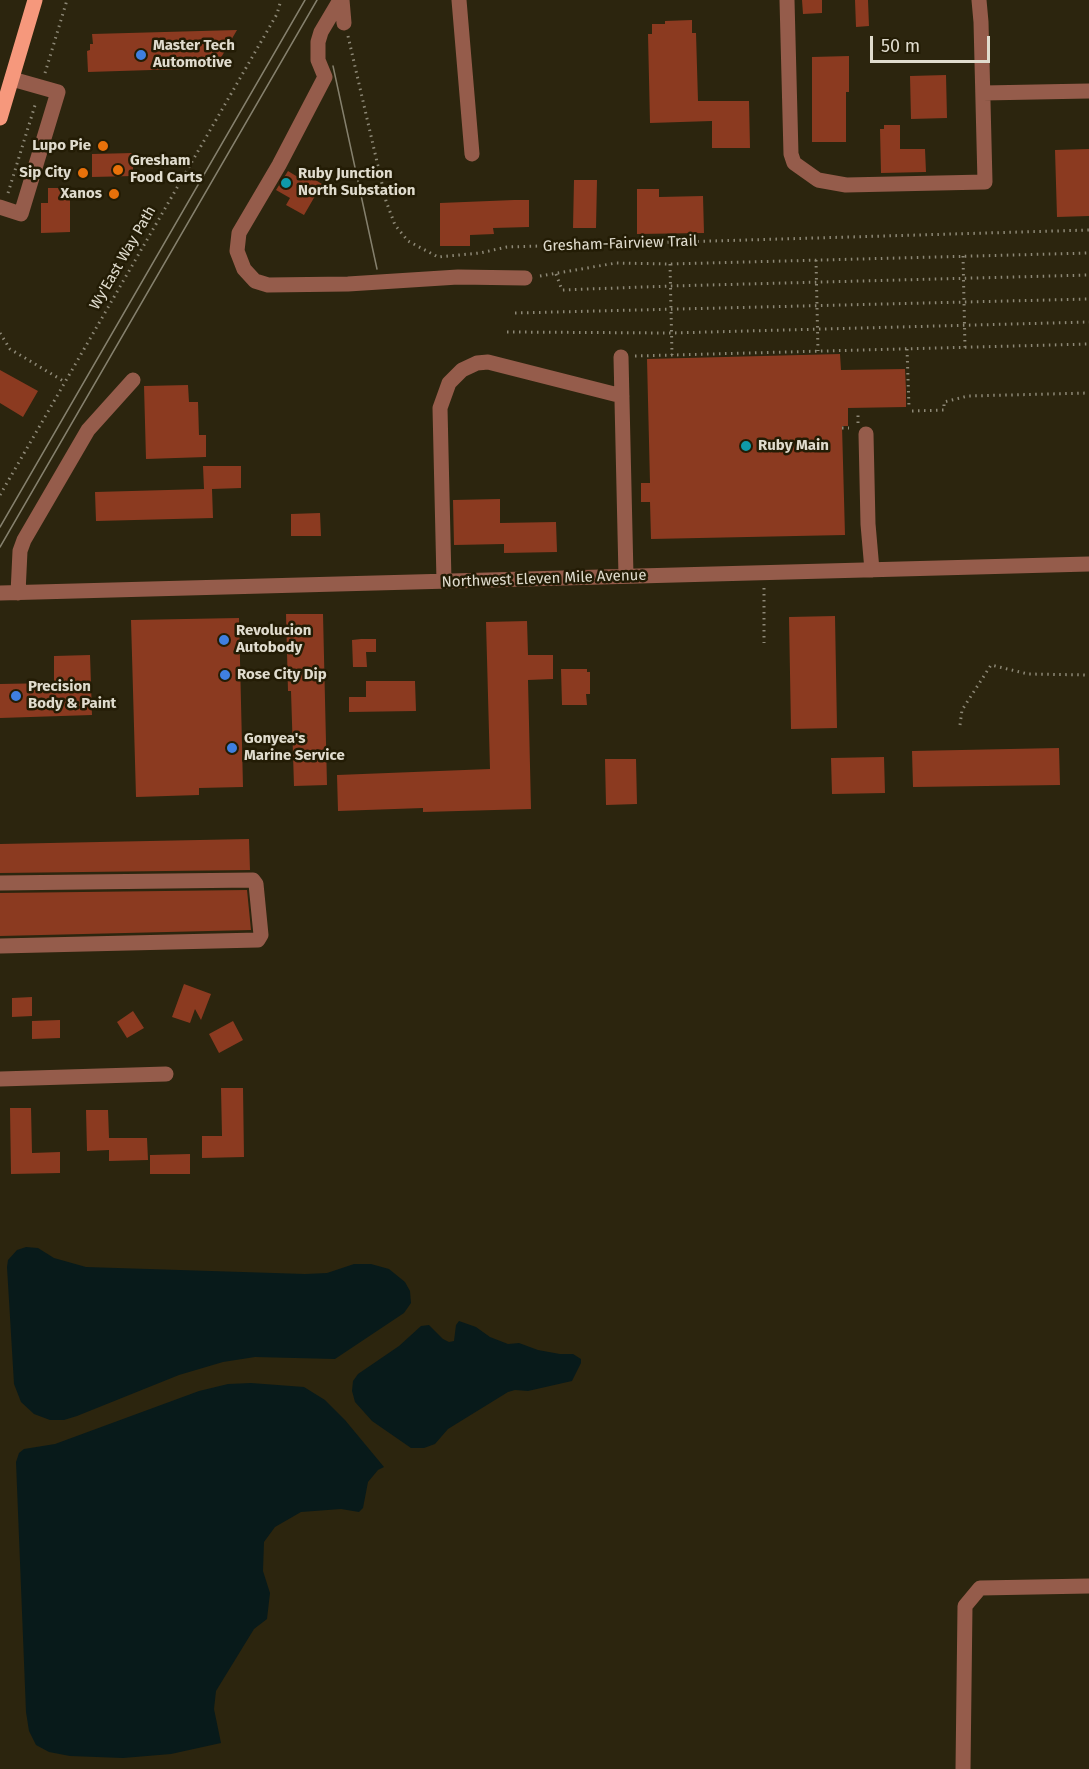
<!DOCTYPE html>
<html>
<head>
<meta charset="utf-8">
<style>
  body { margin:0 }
  #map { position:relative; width:1089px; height:1769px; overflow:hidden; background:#2c250e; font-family:"Fira Sans",sans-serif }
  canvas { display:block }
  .scale { position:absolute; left:870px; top:36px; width:120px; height:27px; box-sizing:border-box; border:3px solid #e0dcce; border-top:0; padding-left:8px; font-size:18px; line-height:21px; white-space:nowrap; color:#e0dcce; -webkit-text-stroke:4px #231c05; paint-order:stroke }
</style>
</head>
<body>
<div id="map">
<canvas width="1089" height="1769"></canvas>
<div class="scale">50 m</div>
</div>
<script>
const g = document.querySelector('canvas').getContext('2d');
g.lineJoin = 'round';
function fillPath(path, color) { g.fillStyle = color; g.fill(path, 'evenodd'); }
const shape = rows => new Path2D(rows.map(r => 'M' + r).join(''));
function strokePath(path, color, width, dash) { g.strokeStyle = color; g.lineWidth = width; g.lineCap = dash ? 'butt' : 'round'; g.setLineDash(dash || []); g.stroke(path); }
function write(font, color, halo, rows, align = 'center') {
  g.font = font + ' "Fira Sans",sans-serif'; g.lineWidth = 5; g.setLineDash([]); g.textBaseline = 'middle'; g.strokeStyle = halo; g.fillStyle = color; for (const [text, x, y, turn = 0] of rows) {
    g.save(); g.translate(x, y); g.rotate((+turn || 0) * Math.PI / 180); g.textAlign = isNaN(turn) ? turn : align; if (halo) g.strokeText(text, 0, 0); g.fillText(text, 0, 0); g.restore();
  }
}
fillPath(shape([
  [26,1247,38,1248,54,1258,86,1267,305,1274,327,1273,354,1264,371,1264,389,1269,405,1282,410,1291,411,1303,404,1313,335,1359,255,1357,223,1362,179,1375,77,1416,64,1420,50,1420,34,1414,21,1402,14,1384,7,1267,8,1260,17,1250],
  [459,1321,476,1327,490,1337,508,1344,519,1343,538,1350,560,1354,573,1354,581,1359,581,1363,572,1381,528,1391,515,1390,508,1392,448,1429,435,1444,424,1448,411,1448,372,1421,355,1402,352,1391,353,1381,358,1374,399,1346,421,1326,429,1325,443,1339,449,1342,454,1341,456,1325],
  [251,1383,304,1387,325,1400,345,1420,384,1467,378,1470,368,1482,363,1508,359,1512,341,1509,301,1512,275,1527,264,1542,263,1571,270,1593,267,1619,254,1629,216,1691,214,1709,221,1743,171,1754,123,1758,70,1756,49,1752,36,1745,29,1731,26,1712,16,1462,19,1453,24,1449,55,1444,199,1391,228,1384]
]), '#081a1a');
fillPath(shape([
  [802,0,822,0,822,13,803,14],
  [855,0,868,0,869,26,856,27],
  [692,20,692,33,696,33,698,101,749,101,750,148,712,148,712,121,650,123,648,34,652,34,652,24,665,24,665,21],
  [237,30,215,68,88,72,87,51,90,50,90,44,93,44,92,34],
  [849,56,849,92,846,92,846,142,812,142,812,57],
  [946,75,947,118,911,119,910,76],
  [884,125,900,125,900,149,925,149,926,172,881,173,880,129,884,129],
  [1089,149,1089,216,1057,217,1055,150],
  [133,153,133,176,92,177,92,154],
  [288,171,301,179,304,173,322,184,304,215,286,205,290,198,276,190],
  [574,180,597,180,596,228,573,228],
  [48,188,70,188,70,232,41,233,41,203,48,203],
  [637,189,659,189,659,197,703,196,704,233,637,234],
  [514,200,529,200,529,227,493,228,494,234,470,235,470,246,440,246,440,203],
  [840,354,841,370,905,369,906,390,906,407,848,408,848,426,842,426,845,535,651,539,650,502,641,502,641,483,650,483,647,359],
  [0,370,38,391,23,417,0,403],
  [188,385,189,402,198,402,199,435,206,435,206,457,146,459,144,386],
  [203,466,241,466,241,488,212,489,213,518,96,521,95,492,204,489],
  [500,499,500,523,556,522,557,552,504,553,504,544,454,545,453,500],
  [320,513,321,536,291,536,291,514],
  [286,614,323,614,327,785,294,786,291,691,288,691],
  [835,616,837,728,791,729,789,617],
  [239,618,243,787,199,788,199,795,136,797,131,620],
  [527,621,528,655,553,655,553,679,528,680,531,809,423,812,423,808,338,811,337,775,490,769,486,622],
  [361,639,376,639,376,652,366,652,367,667,353,667,352,640],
  [90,655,92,715,0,718,0,684,54,683,54,656],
  [561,669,587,669,587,672,590,672,590,694,586,694,587,705,562,705],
  [366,681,415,681,416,711,349,712,349,697,366,697],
  [1059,748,1060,785,913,787,912,751],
  [884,757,885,793,832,794,831,758],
  [605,759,636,759,637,804,606,805],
  [249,839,250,870,0,873,0,844],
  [247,890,251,930,0,936,0,893],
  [184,984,211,994,201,1020,195,1009,190,1023,172,1017],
  [32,997,32,1016,12,1017,12,998],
  [133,1011,144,1028,127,1038,117,1022],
  [60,1020,60,1038,32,1039,32,1021],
  [233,1021,243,1040,219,1053,209,1034],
  [221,1088,243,1088,244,1157,202,1158,202,1136,222,1136],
  [10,1108,31,1108,32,1153,60,1152,60,1173,11,1174],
  [86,1110,108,1110,109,1138,147,1138,148,1160,109,1161,109,1150,87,1151],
  [190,1154,190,1174,150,1174,150,1155]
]), '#8b3a20');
strokePath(shape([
  [348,36,386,201,395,225,408,241,438,257,480,253,507,247,1089,230],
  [45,73,67,0],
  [49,177,70,178],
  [8,193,36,102],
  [963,256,965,348],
  [816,260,818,351],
  [670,264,672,355],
  [556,274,562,290,671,286,1089,275],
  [540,276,616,263,670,264,1089,253],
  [515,313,1089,299],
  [507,332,671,333,1089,322],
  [0,333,10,349,65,382],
  [907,349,909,407],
  [635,356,1089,344],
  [912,411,944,410,944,402,968,396,1089,393],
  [858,423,858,412],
  [842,428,849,428],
  [0,495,277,14,281,0],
  [764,588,764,643],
  [960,725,962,710,991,665,1028,674,1089,675]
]), '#8d8876', 3, [1.5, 4.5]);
strokePath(shape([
  [340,0,321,32,318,42,318,60,325,77,279,165,239,233,237,251,244,269,255,281,268,285,348,284,458,277,525,278],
  [342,0,344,23],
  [459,0,472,154],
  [787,0,791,154,794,163,818,180,846,185,985,182,981,22,979,0],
  [983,93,1089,91],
  [0,207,21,214,58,92,12,79],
  [621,357,626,576],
  [866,434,868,524,872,570],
  [444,581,440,408,449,383,462,370,477,363,488,362,622,396],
  [0,593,1089,564],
  [18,593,20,551,24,540,88,430,133,380],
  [0,883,253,880,256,884,261,935,258,940,0,946],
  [0,1079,166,1074],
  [963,1769,965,1606,980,1588,1089,1586]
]), '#955c4b', 15);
strokePath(shape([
  [0,118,35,0]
]), '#f6987c', 15);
strokePath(shape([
  [333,66,377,269],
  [0,527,305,0],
  [0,547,317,0]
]), '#85806d', 1.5);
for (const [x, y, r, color] of [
  [141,55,6,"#3f7fe0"],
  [103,146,6,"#e8710a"],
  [118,170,6,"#e8710a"],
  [83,173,6,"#e8710a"],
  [286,183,6,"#0f9aa8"],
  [114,194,6,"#e8710a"],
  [746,446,6,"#0f9aa8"],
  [224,640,6,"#3f7fe0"],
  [225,675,6,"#3f7fe0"],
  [16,696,6,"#3f7fe0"],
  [232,748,6,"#3f7fe0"]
]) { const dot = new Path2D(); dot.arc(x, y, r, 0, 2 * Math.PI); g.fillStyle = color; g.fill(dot); strokePath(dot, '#231c05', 2); }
write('bold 15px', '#e0dcce', '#231c05', [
  ["Master Tech",153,46],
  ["Automotive",153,63],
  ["Lupo Pie",91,146,"right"],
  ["Gresham",130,161],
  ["Food Carts",130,178],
  ["Sip City",71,173,"right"],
  ["Ruby Junction",298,174],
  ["North Substation",298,191],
  ["Xanos",102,194,"right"],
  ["Ruby Main",758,446],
  ["Revolucion",236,631],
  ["Autobody",236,648],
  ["Rose City Dip",237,675],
  ["Precision",28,687],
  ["Body & Paint",28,704],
  ["Gonyea's",244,739],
  ["Marine Service",244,756]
], 'left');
write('15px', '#e0dcce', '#231c05', [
  ["Gresham-Fairview Trail",620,244,-2],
  ["Wy'East Way Path",123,258,-60],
  ["Northwest Eleven Mile Avenue",544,579,-2]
]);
</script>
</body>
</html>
